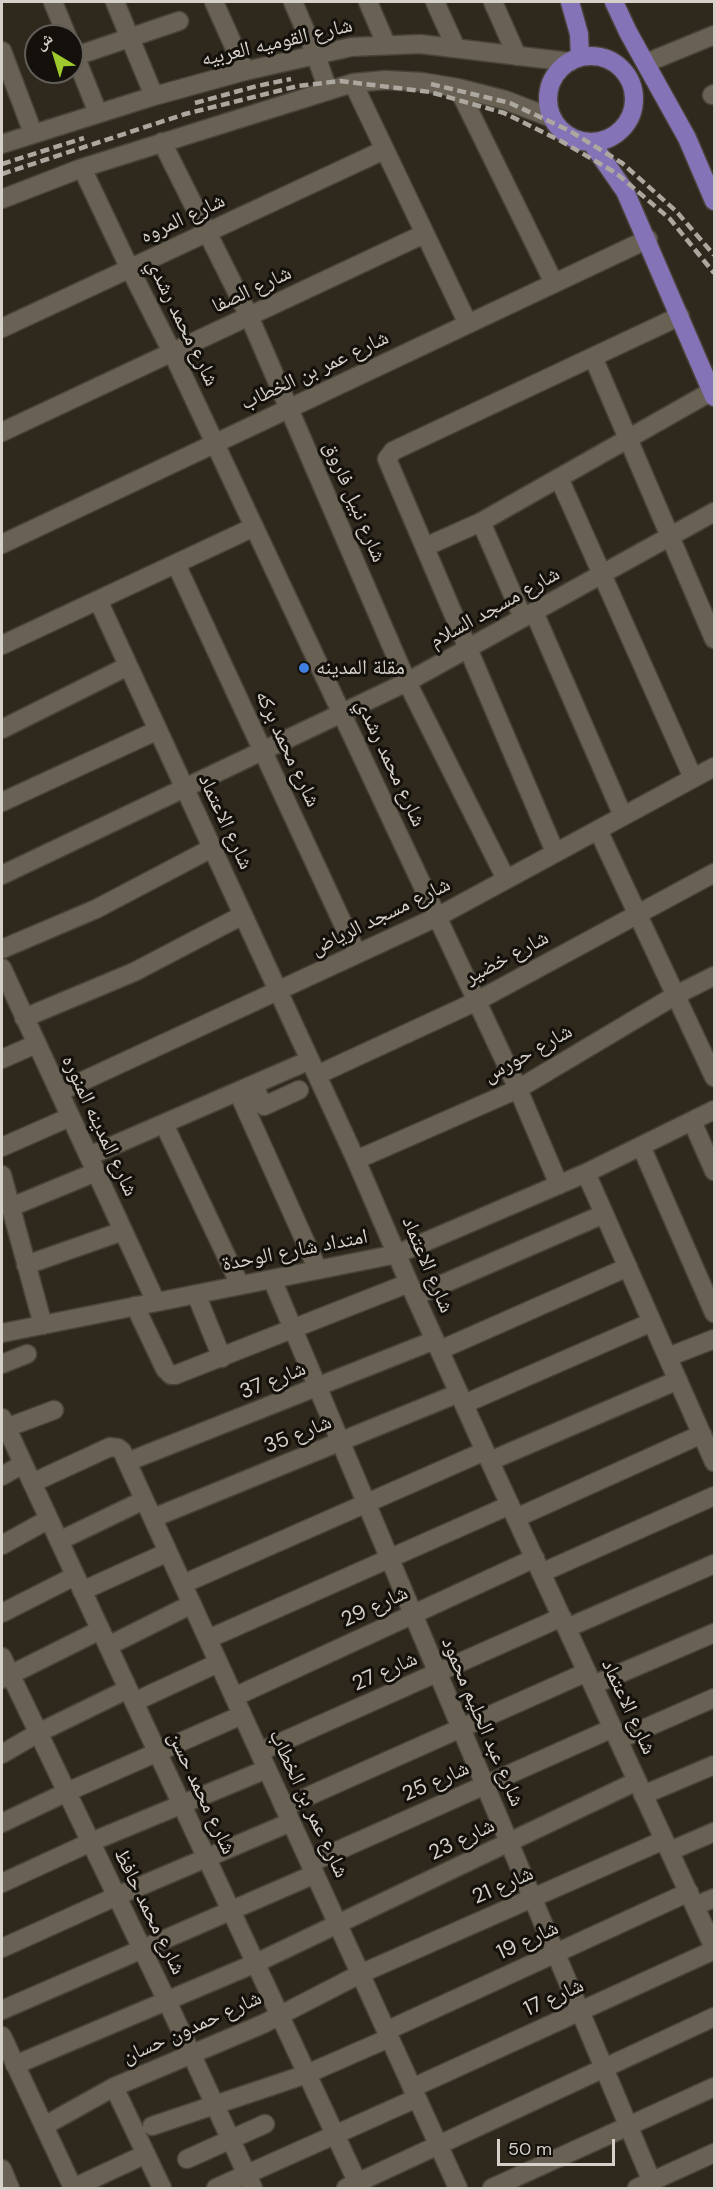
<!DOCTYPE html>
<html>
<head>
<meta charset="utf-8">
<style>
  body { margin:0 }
  #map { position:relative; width:716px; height:2190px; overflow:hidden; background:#2e281d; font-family:"DM Sans","Noto Naskh Arabic",sans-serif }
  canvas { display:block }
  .frame { position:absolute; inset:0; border:3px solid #d5d1ca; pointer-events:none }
  .north { position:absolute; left:24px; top:24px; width:60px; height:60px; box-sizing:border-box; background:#14110c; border:2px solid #615e58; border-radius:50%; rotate:322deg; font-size:16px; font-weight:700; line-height:24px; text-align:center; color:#d5d1ca }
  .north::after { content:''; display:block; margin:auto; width:21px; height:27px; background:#9eca2e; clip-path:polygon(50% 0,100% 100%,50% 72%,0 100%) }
  .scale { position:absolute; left:497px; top:2139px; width:118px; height:27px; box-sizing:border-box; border:3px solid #d5d1ca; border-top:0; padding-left:8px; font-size:18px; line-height:21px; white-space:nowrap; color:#d5d1ca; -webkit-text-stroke:4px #14110c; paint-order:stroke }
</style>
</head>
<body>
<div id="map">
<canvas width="716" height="2190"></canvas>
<div class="frame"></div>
<div class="north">ش</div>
<div class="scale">50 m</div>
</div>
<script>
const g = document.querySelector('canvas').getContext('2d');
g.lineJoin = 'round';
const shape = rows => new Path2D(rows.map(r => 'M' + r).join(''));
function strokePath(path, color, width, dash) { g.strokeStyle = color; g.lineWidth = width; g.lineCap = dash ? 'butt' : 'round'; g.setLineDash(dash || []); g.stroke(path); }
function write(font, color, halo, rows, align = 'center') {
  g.font = font + ' "DM Sans","Noto Naskh Arabic",sans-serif'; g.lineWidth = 6; g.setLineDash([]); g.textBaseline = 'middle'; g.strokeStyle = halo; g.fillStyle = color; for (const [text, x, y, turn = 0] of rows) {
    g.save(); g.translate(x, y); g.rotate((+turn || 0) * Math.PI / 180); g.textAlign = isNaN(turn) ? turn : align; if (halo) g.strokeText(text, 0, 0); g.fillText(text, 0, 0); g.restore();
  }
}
const minor = shape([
  [53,2,67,36],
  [115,2,154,96],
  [214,2,245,71],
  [293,2,315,53,328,90],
  [368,2,386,44],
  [435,2,456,48],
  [493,2,517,56],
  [72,48,98,113],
  [2,51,33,133],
  [76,56,179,21],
  [646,63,714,35],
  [353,83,468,324],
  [458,88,554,283],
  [712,95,714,94],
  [162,142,249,316,407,682,506,879],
  [2,144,154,96,245,71,351,47,420,44,570,62],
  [82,168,130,269,172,352,518,1089,559,1185],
  [2,199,82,168,353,83,385,80,422,82,458,88,505,100,552,118],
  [2,328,384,150],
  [593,357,714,639],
  [2,432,424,234],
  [559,478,693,778],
  [481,522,523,618],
  [2,544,648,239],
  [425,547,481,522,714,390],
  [176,564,357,954],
  [98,600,356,1160,409,1283,485,1451,714,1948],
  [534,612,623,816],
  [2,645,254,527],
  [2,729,128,666],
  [2,802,158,730],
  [598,830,714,1077],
  [555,852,387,459,393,451,680,316],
  [2,875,407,682,714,512],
  [2,949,96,909,212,848],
  [2,968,156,1302],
  [24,1018,134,972,243,915],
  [2,1059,36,1044],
  [317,1075,477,1001,714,873],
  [253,1085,264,1106,299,1090],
  [59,1092,437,917,714,767],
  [238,1092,318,1270],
  [692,1121,714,1171],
  [164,1124,240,1285],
  [641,1146,714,1313],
  [2,1147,70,1117],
  [89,1156,310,1060],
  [356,1160,518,1089,676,995,714,976],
  [586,1173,714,1462],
  [2,1175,43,1325],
  [11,1207,96,1172],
  [26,1265,123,1231],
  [272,1279,652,2182],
  [196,1294,222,1358],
  [415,1296,604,1214],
  [135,1306,165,1369,171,1375,175,1375,409,1283],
  [2,1333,397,1254,586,1173,714,1110],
  [440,1350,628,1267],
  [668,1357,714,1339],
  [2,1364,27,1354],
  [464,1404,652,1322],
  [2,1418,360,2188],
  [6,1428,54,1410],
  [490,1461,678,1380],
  [127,1462,435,1340],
  [2,1476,23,1464],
  [32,1483,110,1447,118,1448,122,1451,458,2188],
  [153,1518,459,1393],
  [516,1518,702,1434],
  [59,1541,144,1500],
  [2,1545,49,1519],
  [541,1573,714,1496],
  [183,1584,485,1451],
  [82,1591,168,1552],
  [2,1613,75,1576],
  [567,1628,714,1564],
  [208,1639,510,1505],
  [108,1646,192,1604],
  [2,1657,167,2001,253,2188],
  [2,1679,100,1630],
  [593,1685,714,1633],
  [234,1697,535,1558],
  [134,1702,218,1663],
  [618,1740,714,1698],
  [259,1752,562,1617],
  [2,1754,38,1733,128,1689],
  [643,1795,714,1765],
  [284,1807,587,1672],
  [2,1823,67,1792,242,1715],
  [670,1851,714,1832],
  [310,1863,613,1728],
  [2,1883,91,1842,267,1769],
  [695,1906,714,1898],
  [2,1948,117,1896,291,1822],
  [2,2010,315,1874],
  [386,2031,689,1892],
  [2,2036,73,2188],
  [15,2065,256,1963,637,1781],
  [114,2087,162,2188],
  [412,2088,714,1950],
  [44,2126,114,2087,263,2024,360,1974,664,1840],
  [152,2126,307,2074,389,2038],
  [187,2159,265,2124],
  [2,2169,10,2188],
  [73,2188,146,2154],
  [216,2188,417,2098],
  [346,2188,714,2017],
  [492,2188,714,2087],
  [637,2188,714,2153]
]);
const major = shape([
  [570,2,579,34,580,57],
  [614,2,628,32,687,138,714,201],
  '548 99a43 43 0 1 1 86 0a43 43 0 1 1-86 0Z',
  [591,142,625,191,714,397]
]);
strokePath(minor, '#484339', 21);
strokePath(major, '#484339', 21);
strokePath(minor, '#686154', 18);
strokePath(major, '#8474b7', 18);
strokePath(shape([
  [431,84,510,103,570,131,622,163,676,211,714,255],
  [195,103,257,86,291,79],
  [2,164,84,138],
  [2,174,185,114,298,86,340,81,430,92,504,113,561,141,616,173,670,219,714,273]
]), '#aca79f', 4.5, [9, 4.5]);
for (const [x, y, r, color] of [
  [304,668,6,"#3f7fe0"]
]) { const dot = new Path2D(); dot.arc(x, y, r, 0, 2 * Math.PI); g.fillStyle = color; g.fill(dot); strokePath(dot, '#14110c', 2); }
write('21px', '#d5d1ca', '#14110c', [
  ["شارع القوميه العربيه",277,43,-13],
  ["شارع المروه",183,219,-25],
  ["شارع الصفا",252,290,-25],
  ["شارع محمد رشدي",182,323,64],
  ["شارع عمر بن الخطاب",315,371,-25],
  ["شارع نبيل فاروق",354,502,67],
  ["شارع مسجد السلام",495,608,-29],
  ["شارع محمد بركه",287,749,65],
  ["شارع محمد رشدي",390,763,65],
  ["شارع الاعتماد",225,822,65],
  ["شارع مسجد الرياض",381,917,-26],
  ["شارع خضير",507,958,-28],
  ["شارع حورس",528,1054,-29],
  ["شارع المدينه المنوره",99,1126,65],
  ["امتداد شارع الوحدة",295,1251,-11],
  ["شارع الاعتماد",427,1265,67],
  ["شارع 37",273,1381,-22],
  ["شارع 35",298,1435,-22],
  ["شارع 29",375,1607,-25],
  ["شارع 27",385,1672,-24],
  ["شارع الاعتماد",628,1707,65],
  ["شارع عبد الحليم محمود",482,1722,67],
  ["شارع 25",436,1782,-24],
  ["شارع محمد حسن",201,1793,65],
  ["شارع عمر بن الخطاب",308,1804,65],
  ["شارع 23",462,1840,-26],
  ["شارع 21",503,1886,-24],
  ["شارع محمد حافظ",149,1912,64],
  ["شارع 19",528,1941,-25],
  ["شارع 17",554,1998,-25],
  ["شارع حمدون حسان",192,2028,-24]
]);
write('21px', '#d5d1ca', '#14110c', [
  ["مقلة المدينه",316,668]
], 'left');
</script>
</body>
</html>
